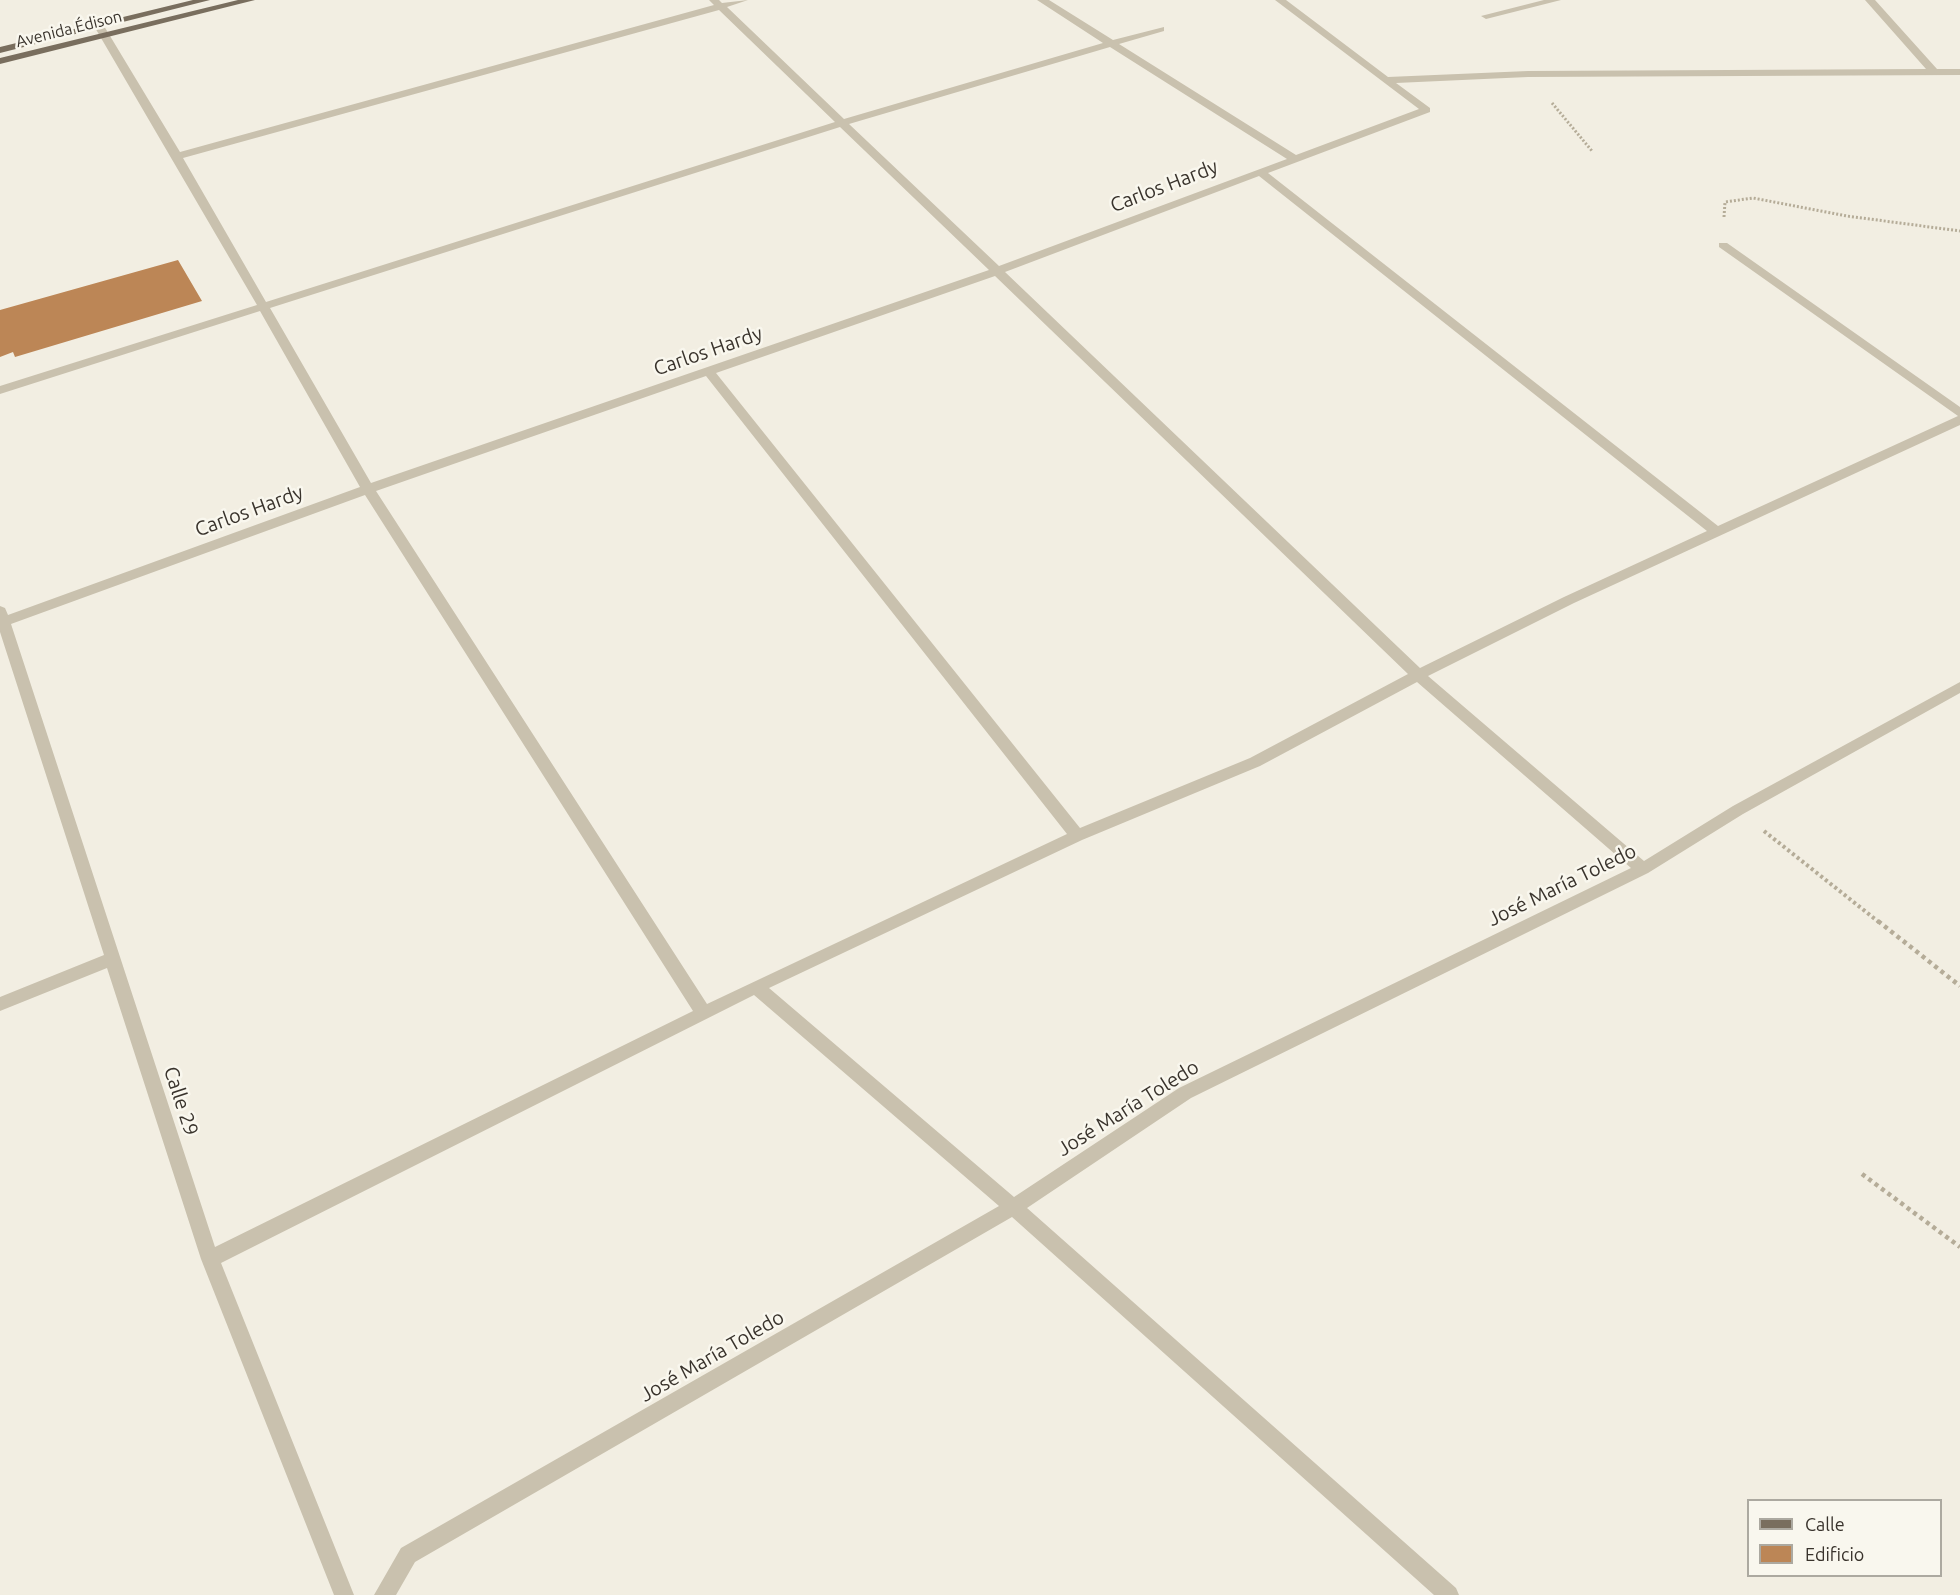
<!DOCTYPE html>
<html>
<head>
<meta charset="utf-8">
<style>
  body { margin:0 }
  #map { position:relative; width:1960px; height:1595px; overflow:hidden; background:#f2eee2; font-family:Ubuntu,sans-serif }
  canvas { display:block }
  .legend { position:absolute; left:1747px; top:1499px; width:195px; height:78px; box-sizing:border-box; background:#f9f7ee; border:2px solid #aca9a0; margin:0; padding:8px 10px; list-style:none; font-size:18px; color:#39332c }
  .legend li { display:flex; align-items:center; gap:12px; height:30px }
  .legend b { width:30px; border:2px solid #aca9a0 }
</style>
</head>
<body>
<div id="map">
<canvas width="1960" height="1595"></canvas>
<ul class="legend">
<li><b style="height:8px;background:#796e5e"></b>Calle</li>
<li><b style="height:16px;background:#bc8656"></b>Edificio</li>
</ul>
</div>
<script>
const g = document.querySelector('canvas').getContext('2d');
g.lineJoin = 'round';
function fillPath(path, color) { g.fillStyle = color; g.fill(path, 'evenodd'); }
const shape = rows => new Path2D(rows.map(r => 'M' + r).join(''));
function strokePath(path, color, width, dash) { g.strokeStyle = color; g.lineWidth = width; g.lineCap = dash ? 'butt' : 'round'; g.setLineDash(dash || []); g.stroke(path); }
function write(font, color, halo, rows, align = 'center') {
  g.font = font + ' Ubuntu,sans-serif'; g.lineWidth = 5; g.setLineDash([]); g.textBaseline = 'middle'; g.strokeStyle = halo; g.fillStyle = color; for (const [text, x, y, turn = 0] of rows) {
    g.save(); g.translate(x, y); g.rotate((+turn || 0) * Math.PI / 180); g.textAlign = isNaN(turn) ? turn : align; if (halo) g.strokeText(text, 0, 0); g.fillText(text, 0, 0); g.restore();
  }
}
fillPath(shape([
  [178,260,202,301,15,357,13,352,0,357,0,310]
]), '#bc8656');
strokePath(shape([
  [1552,103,1592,151],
  [1724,217,1725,202,1753,198,1847,216,1960,231]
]), '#b5ac98', 3, [2, 2]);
strokePath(shape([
  [1764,831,1880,923]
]), '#b5ac98', 4, [3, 3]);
strokePath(shape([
  [1878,921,1960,986],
  [1862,1174,1960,1247]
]), '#b5ac98', 4.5, [4, 4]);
fillPath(shape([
  [709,0,719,0,722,3,748,0,727,7,844,119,1103,43,1037,0,1049,0,1113,40,1164,27,1164,31,1119,44,1296,155,1419,109,1275,0,1286,0,1388,77,1528,71,1926,69,1865,0,1875,0,1937,69,1960,69,1960,75,1528,77,1396,83,1430,108,1430,112,1268,173,1718,526,1958,416,1719,247,1719,243,1727,243,1960,407,1960,425,1574,603,1428,676,1644,861,1733,806,1960,682,1960,693,1743,814,1648,873,1191,1098,1027,1208,1456,1588,1459,1595,1434,1595,1012,1217,415,1562,396,1595,374,1595,401,1548,999,1206,754,995,221,1263,354,1595,334,1595,201,1259,107,968,0,1011,0,997,104,955,0,632,0,606,5,608,8,615,360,487,260,311,0,394,0,386,257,305,94,26,96,24,104,26,180,152,714,5,709,0],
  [719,10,835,122,266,302,183,158,719,10],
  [1110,47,1287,159,999,266,849,124,1110,47],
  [840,127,989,270,371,483,270,308,840,127],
  [1259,176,1707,531,1564,597,1420,668,1005,272,1259,176],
  [995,276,1408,674,1250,758,1080,828,716,373,995,276],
  [706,376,1067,834,707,1004,376,491,706,376],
  [365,495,693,1011,215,1247,11,624,365,495],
  [1417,682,1631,868,1179,1088,1014,1197,769,988,1082,840,1260,766,1417,682],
  [1544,0,1561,0,1486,19,1481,16,1544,0]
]), '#c9c1ae');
fillPath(shape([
  [193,0,210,0,0,53,0,47,193,0],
  [238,0,255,0,0,64,0,58,238,0]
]), '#796e5e');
write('16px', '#39332c', '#f9f7ee', [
  ["Avenida Édison",69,29,-14]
]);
write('20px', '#39332c', '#f9f7ee', [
  ["Carlos Hardy",1164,186,-21],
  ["Carlos Hardy",708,351,-19],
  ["Carlos Hardy",249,511,-20],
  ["José María Toledo",1562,885,-26],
  ["Calle 29",181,1101,72],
  ["José María Toledo",1128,1108,-32],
  ["José María Toledo",712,1356,-30]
]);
</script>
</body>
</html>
